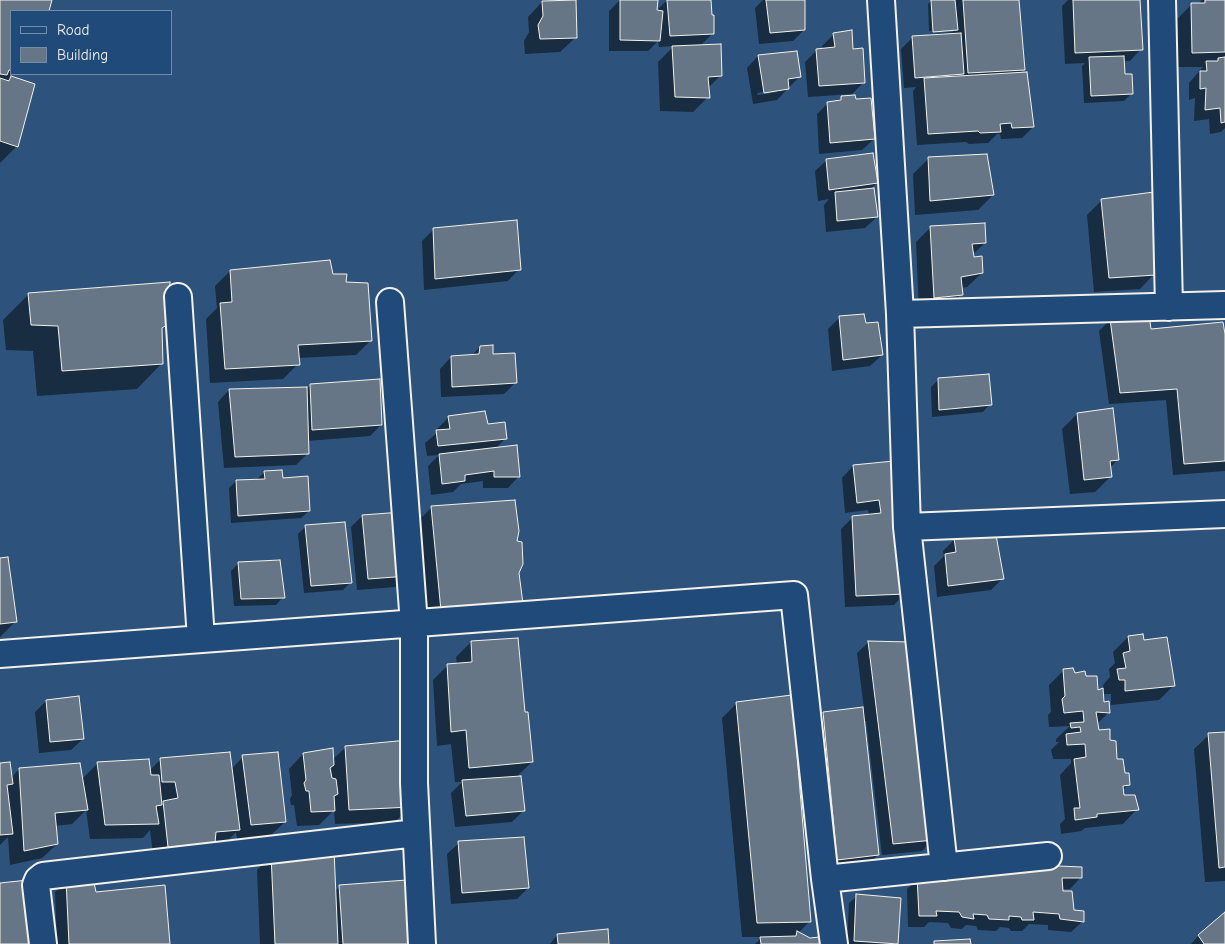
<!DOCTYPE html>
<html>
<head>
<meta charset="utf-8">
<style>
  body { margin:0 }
  #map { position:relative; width:1225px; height:944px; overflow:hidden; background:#2d537c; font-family:"Comic Neue",sans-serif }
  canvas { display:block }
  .legend { position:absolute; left:10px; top:10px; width:162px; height:65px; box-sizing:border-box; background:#1f4a7a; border:1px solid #748da6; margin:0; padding:6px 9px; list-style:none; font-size:15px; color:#f4f1e8 }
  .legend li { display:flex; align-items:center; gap:10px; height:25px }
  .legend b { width:25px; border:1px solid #748da6 }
</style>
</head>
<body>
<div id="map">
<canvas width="1225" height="944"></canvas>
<ul class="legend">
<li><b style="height:6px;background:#1f4a7a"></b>Road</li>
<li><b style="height:14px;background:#667686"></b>Building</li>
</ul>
</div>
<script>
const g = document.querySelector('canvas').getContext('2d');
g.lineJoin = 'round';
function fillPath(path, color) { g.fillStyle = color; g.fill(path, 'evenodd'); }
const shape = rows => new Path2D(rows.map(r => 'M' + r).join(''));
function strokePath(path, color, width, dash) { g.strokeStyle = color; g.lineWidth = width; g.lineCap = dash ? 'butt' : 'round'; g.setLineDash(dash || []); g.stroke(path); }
fillPath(shape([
  [0,0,51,0,48,11,11,11,11,74,14,74,10,77,34,85,17,146,0,163],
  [575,0,575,38,560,52,525,54,524,41,529,32,528,17,542,2],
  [620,0,656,0,656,11,667,0,709,0,713,33,700,46,721,75,708,88,708,97,693,112,660,111,658,62,674,46,659,47,658,41,648,51,609,51,609,11],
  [763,0,803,0,804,30,793,41,759,44,755,8],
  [932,0,1017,0,1024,69,1019,74,1033,127,1022,138,1001,139,1000,134,997,134,988,143,969,144,966,142,917,145,913,91,916,87,904,88,901,49,913,37,930,36,929,34,953,32,953,30,929,31,928,4],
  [1068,0,1139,0,1141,49,1130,61,1123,61,1124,75,1132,93,1124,101,1084,103,1082,66,1085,63,1065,64,1062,6],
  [1202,0,1225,0,1225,128,1221,132,1210,134,1209,119,1194,121,1195,98,1189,100,1189,83,1203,67,1178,67,1177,19,1192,4,1198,4],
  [834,34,852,51,864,82,852,94,808,97,805,62,817,50,823,50,822,46],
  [758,56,799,77,777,100,753,104,747,68],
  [777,90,777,92,758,95,757,93],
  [842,97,874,139,862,150,819,154,817,114,828,103,837,102],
  [928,159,993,195,978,210,915,215,913,174],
  [827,160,877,183,869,190,877,217,865,228,826,232,824,205,829,199,818,201,815,171],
  [1102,200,1159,257,1153,263,1154,274,1140,289,1094,292,1087,215],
  [931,227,985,243,972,255,972,258,982,273,967,287,961,288,961,294,947,309,919,312,916,242],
  [433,230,519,269,508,281,424,290,422,241],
  [230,271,332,276,345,283,371,340,356,355,298,358,298,364,283,379,210,383,206,319,217,308,215,286],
  [29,294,169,322,161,330,162,363,137,389,37,396,33,351,6,350,3,320],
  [839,318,882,355,870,366,832,371,828,329],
  [1110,320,1150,330,1225,341,1225,471,1173,475,1166,400,1109,404,1099,331],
  [480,347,491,355,515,383,504,394,441,397,440,369,451,357,471,356],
  [939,379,990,404,983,412,932,417,931,387],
  [310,386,381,425,370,436,307,441,308,453,296,465,224,468,218,402,229,390,305,390],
  [1077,414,1118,459,1110,468,1110,477,1095,492,1070,494,1062,429],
  [449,417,487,425,505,439,495,449,519,476,508,488,483,488,483,481,461,484,453,492,431,495,428,466,439,455,427,456,425,443,438,432,437,429],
  [893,462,905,593,894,605,845,607,841,529,852,518,869,516,868,510,845,513,842,478,853,466],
  [265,472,282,479,309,511,301,518,231,523,229,488,236,481,257,479],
  [432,507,516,543,518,572,426,626,417,522],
  [362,516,407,576,395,587,357,590,351,527],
  [306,526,351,582,343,590,304,593,298,534],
  [954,540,1002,579,991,590,937,597,934,566,944,556,943,551],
  [0,559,16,621,0,637],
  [239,563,283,597,276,605,234,606,231,571],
  [1128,637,1144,641,1173,686,1159,700,1111,705,1111,694,1102,694,1103,703,1109,712,1097,724,1098,731,1109,742,1116,760,1129,784,1122,791,1123,796,1137,809,1123,824,1085,828,1081,831,1061,834,1060,824,1065,819,1060,775,1071,763,1071,759,1053,759,1051,750,1059,742,1056,742,1056,739,1070,726,1049,727,1048,715,1051,712,1049,685,1064,670,1085,677,1097,691,1104,690,1103,685,1110,677,1109,669,1115,663,1113,652],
  [471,642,524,714,532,762,515,778,524,810,512,822,455,827,451,793,462,782,455,782,451,744,437,746,433,680,447,666,457,665,456,657],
  [869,642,933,839,922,851,882,855,866,721,863,721,878,855,866,866,826,871,812,725,823,713,864,709,857,653],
  [46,701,83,739,71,750,39,753,35,712],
  [737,703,810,921,798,933,809,939,829,944,755,944,762,937,742,937,722,718],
  [1225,734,1225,881,1205,882,1194,749,1209,735],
  [346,747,409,807,395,822,335,824,334,810,319,825,297,826,294,805,291,805,290,799,292,795,289,769,303,754,332,760],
  [331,766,332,776,330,776,329,769],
  [243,757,285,822,270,836,237,839,236,832,224,845,154,862,150,830,143,838,90,839,86,810,72,824,55,826,57,844,42,858,10,865,8,837,0,845,0,764,11,778,19,769,82,779,97,764,148,760,149,771,160,760,231,769],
  [459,843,528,888,517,899,451,904,447,854],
  [271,855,335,891,340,886,411,944,260,944,257,870],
  [1081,877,1070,889,1061,889,1073,911,1083,921,1071,932,1048,930,1048,925,1029,924,1022,931,1011,931,1009,928,1000,927,996,931,978,930,976,926,966,925,962,929,951,928,948,923,929,922,924,927,908,927,907,889,918,878],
  [66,880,95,894,169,944,57,944,55,892],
  [857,896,897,943,896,944,847,944,849,903],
  [1225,913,1225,944,1191,944,1198,936],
  [557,935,608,944,550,944]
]), '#0007');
const building = shape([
  [0,0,52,0,49,11,11,11,11,70,9,70,7,75,0,74,0,0],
  [576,0,577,38,540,39,538,25,543,16,542,1,576,0],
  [620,0,658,0,657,10,663,11,660,41,620,40,620,0],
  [667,0,711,0,712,15,714,15,714,34,670,36,667,0],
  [766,0,805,0,805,30,770,33,766,0],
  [931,0,955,0,958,30,933,32,931,0],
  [963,0,1019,0,1025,70,968,73,963,0],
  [1073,0,1140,0,1143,50,1075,53,1073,0],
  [1205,0,1225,0,1225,52,1192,53,1191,3,1205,3,1205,0],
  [852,30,853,49,863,48,865,83,819,86,816,49,835,47,833,33,852,30],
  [961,33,964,74,915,78,912,36,961,33],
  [721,44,722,76,708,77,710,98,675,97,672,46,721,44],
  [797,51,801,77,788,79,789,89,764,93,758,55,797,51],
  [1124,56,1125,74,1132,74,1133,94,1091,96,1089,57,1124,56],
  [1225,57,1225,122,1221,123,1220,108,1205,110,1206,88,1200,89,1200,71,1207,71,1206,61,1218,61,1218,58,1225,57],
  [1027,72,1034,127,1012,128,1011,123,1000,124,1001,132,980,133,978,131,928,134,924,78,1027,72],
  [11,76,35,84,18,147,0,141,0,78,9,81,11,76],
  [855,95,856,99,871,98,875,139,830,143,827,102,841,100,841,96,855,95],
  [873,153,878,183,829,190,826,159,873,153],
  [987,154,994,195,930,201,928,157,987,154],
  [874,188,878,217,837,221,835,192,874,188],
  [1154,192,1160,258,1154,260,1156,275,1109,278,1101,199,1154,192],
  [517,220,521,270,435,279,433,228,517,220],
  [985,223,986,243,972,244,974,257,982,256,983,273,961,277,963,295,934,298,930,226,985,223],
  [330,260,333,274,347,274,346,282,368,283,372,341,298,345,300,365,225,369,220,303,232,302,230,270,330,260],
  [170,282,170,323,162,328,163,364,62,371,58,326,31,325,28,293,170,282],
  [864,314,866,323,878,322,883,355,843,360,839,316,864,314],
  [1149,315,1151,329,1223,322,1225,334,1225,461,1184,464,1177,389,1120,393,1110,319,1149,315],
  [493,345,493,354,515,353,517,383,452,387,451,356,479,354,480,346,493,345],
  [989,374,992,405,939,410,938,378,989,374],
  [380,379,382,425,312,430,310,384,380,379],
  [307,387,309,454,235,457,229,389,307,387],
  [1113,408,1119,460,1110,461,1112,477,1084,480,1077,413,1113,408],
  [485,411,488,424,505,422,507,439,438,446,436,430,450,429,448,416,485,411],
  [517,445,520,477,494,477,494,471,465,475,465,481,442,484,439,454,517,445],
  [894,461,906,594,856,596,852,516,881,513,879,500,857,503,853,465,894,461],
  [282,470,283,478,308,476,310,511,238,516,236,480,265,479,264,471,282,470],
  [515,500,519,531,517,541,522,542,523,564,519,573,523,604,441,611,431,506,515,500],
  [402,512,408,576,368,579,362,515,402,512],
  [345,522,352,583,311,586,305,525,345,522],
  [996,535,1004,579,948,586,945,554,956,552,954,538,996,535],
  [8,557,17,622,0,624,0,558,8,557],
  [280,560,285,598,241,599,238,562,280,560],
  [1143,634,1144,640,1167,637,1175,686,1125,691,1125,680,1119,680,1117,669,1126,668,1123,653,1130,651,1128,636,1143,634],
  [518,638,525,712,528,712,533,762,469,768,466,730,451,732,447,664,472,662,471,641,518,638],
  [868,641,909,642,934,840,893,844,868,641],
  [1073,668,1075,673,1085,671,1086,676,1097,676,1098,690,1103,688,1104,702,1109,701,1110,713,1096,712,1099,730,1110,729,1110,740,1116,741,1117,759,1123,759,1125,773,1129,773,1130,785,1123,786,1124,795,1135,795,1139,810,1097,814,1097,817,1075,820,1074,808,1080,808,1074,759,1086,757,1085,744,1067,745,1066,734,1081,732,1080,727,1071,728,1070,723,1084,722,1083,711,1064,713,1062,699,1065,696,1063,669,1073,668],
  [792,695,811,922,757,923,736,702,792,695],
  [79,696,84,739,50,742,46,700,79,696],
  [863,707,879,855,837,860,823,712,863,707],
  [1225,732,1225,867,1219,868,1208,733,1225,732],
  [408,740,411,807,349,810,345,746,408,740],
  [333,748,334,765,330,768,332,778,336,779,338,794,334,796,335,811,311,812,309,791,306,791,304,783,306,780,303,753,333,748],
  [230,752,240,830,216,832,215,843,168,847,163,801,178,798,175,782,162,782,160,758,230,752],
  [278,752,286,822,251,825,242,755,278,752],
  [149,759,151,775,159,775,162,805,156,806,159,824,105,825,97,762,149,759],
  [10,762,13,784,7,785,13,834,0,835,0,763,10,762],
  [80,763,88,810,55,813,58,844,24,851,19,768,80,763],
  [521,776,525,811,466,816,462,780,521,776],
  [524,837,529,888,462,893,458,841,524,837],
  [334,849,338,944,275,944,271,854,334,849],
  [1010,864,1082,867,1082,878,1062,878,1063,891,1072,891,1074,910,1084,911,1084,922,1060,919,1059,914,1033,912,1034,920,1022,920,1021,917,1009,916,1009,920,989,919,987,915,973,914,974,919,962,917,959,912,936,911,937,916,919,916,917,876,1010,864],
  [93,878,96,892,165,885,170,944,69,944,66,879,93,878],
  [28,880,34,944,0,944,0,883,28,880],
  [407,880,412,944,343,944,339,885,407,880],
  [856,894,901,898,898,944,854,941,856,894],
  [1225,912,1225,944,1204,944,1198,935,1225,912],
  [608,929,609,944,558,944,557,934,608,929],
  [797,931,810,938,829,936,830,944,761,944,760,937,796,936,797,931],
  [970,939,971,944,934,944,934,941,970,939]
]);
fillPath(building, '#667686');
strokePath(building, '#f4f1e8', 1);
const minor = shape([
  [881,0,900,314,907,527,1225,514],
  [1162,0,1169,307],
  [178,297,201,639],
  [390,302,414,624,414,783,422,944],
  [900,314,1225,305],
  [907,527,944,867],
  [0,654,794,595,825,879,834,944],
  [825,879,1048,856],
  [43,944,36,885,38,880,43,876,416,833]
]);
strokePath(minor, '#f4f1e8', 30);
strokePath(minor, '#1f4a7a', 26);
</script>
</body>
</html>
